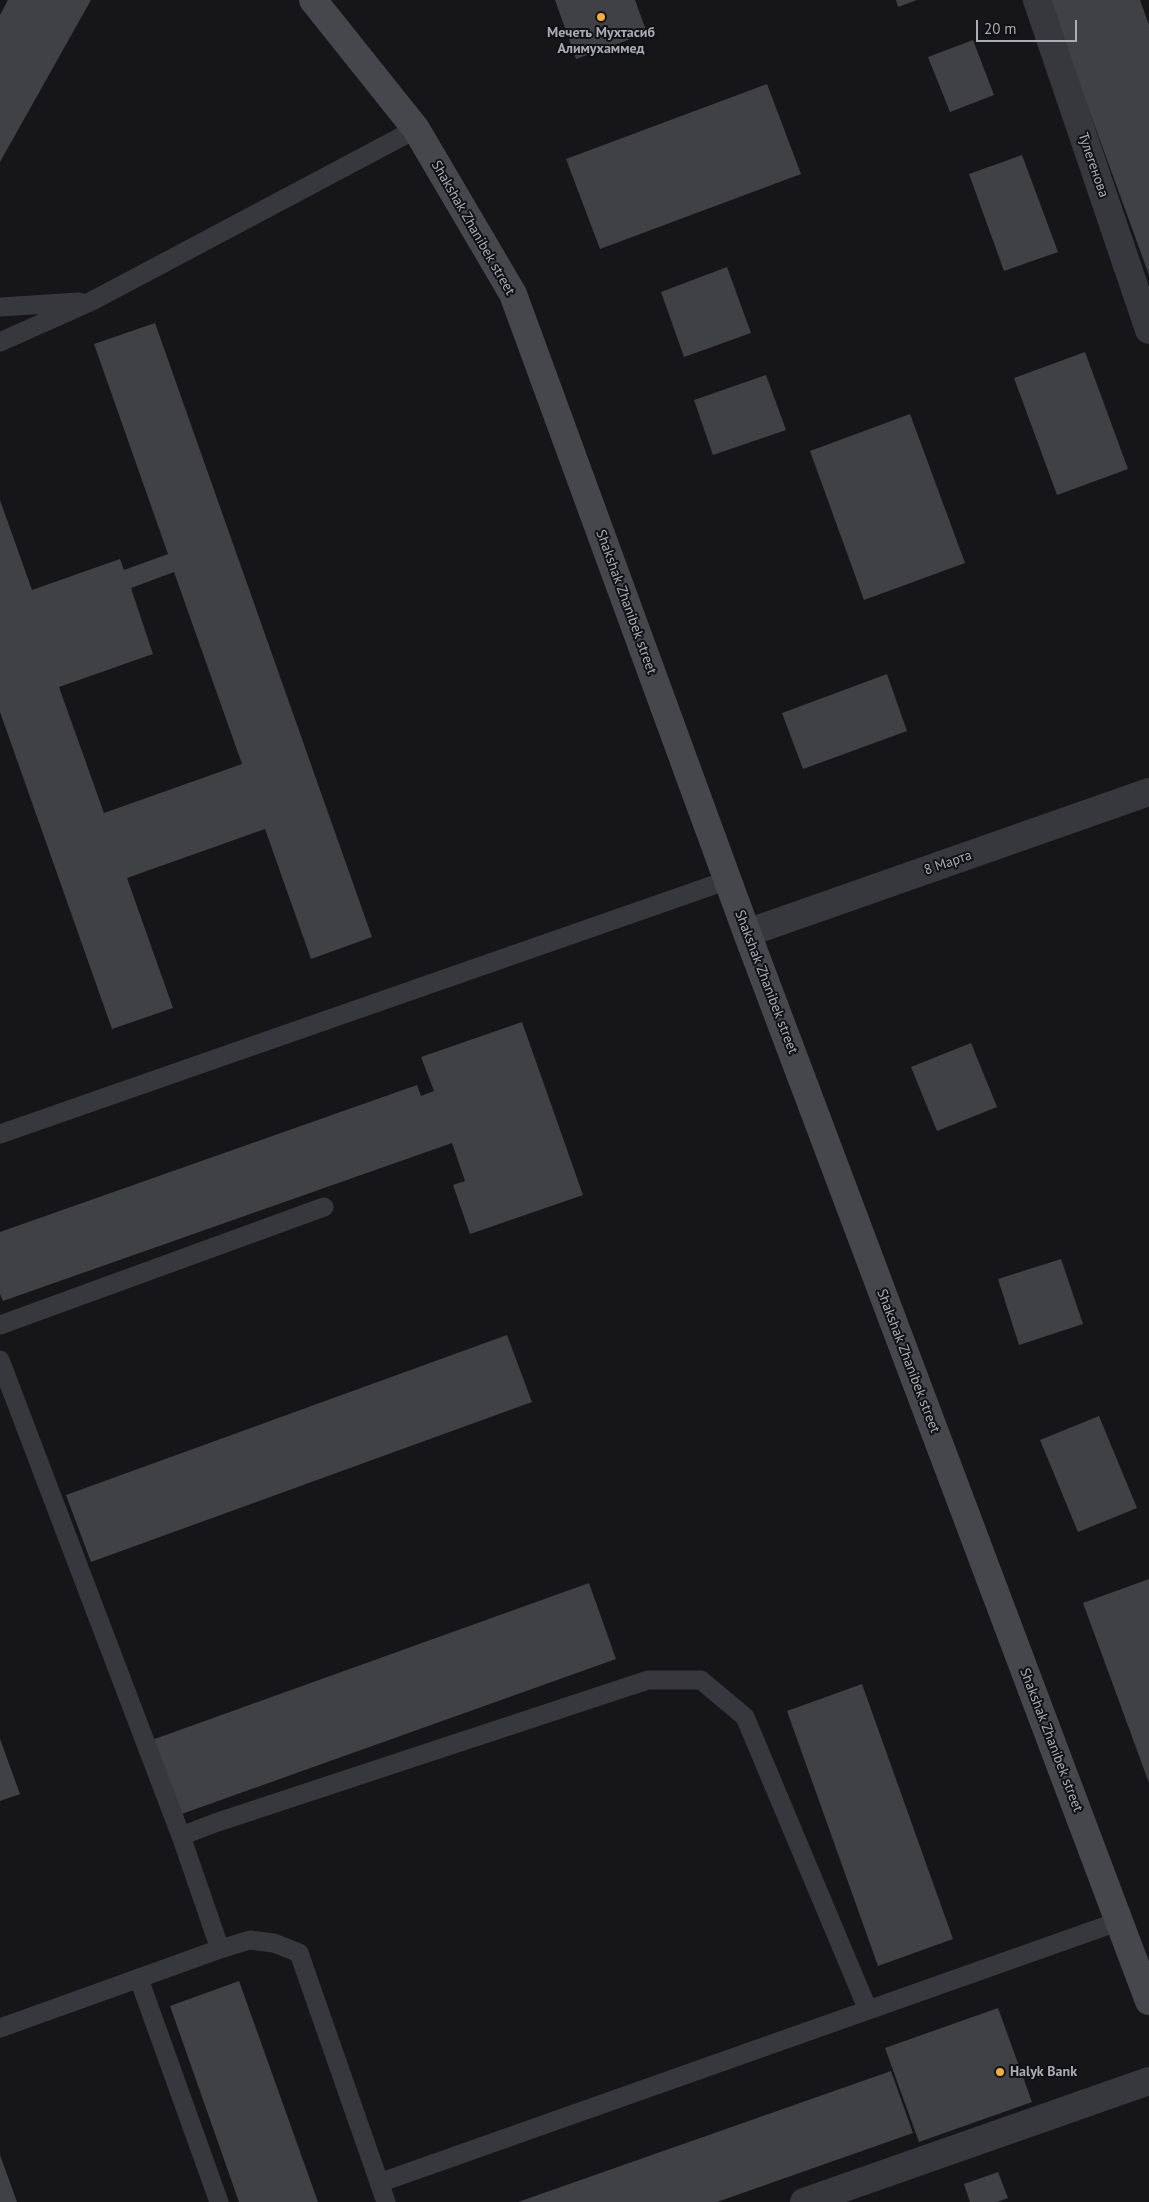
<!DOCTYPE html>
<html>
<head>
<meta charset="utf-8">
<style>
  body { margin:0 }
  #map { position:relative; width:1149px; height:2202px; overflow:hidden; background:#161618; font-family:"PT Sans",sans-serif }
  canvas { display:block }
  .scale { position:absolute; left:976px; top:20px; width:101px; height:22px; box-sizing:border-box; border:2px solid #a8adb8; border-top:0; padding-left:6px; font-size:15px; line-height:18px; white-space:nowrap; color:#a8adb8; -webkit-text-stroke:4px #111113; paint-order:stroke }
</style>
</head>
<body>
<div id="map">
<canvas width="1149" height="2202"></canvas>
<div class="scale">20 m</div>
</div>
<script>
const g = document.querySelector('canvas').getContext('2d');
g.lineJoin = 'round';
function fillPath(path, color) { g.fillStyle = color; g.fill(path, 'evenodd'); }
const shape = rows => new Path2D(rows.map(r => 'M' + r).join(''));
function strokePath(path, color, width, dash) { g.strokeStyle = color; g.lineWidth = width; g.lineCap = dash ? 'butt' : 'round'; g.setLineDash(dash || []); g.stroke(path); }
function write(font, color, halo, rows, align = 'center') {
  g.font = font + ' "PT Sans",sans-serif'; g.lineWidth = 4; g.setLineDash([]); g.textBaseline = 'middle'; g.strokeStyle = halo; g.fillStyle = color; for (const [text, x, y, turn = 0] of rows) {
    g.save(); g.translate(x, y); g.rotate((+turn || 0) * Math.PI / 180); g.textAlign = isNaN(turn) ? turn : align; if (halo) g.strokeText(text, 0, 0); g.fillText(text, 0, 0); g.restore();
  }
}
fillPath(shape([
  [8,0,91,0,0,162,0,15],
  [555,0,635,0,647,33,576,59],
  [896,0,917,0,898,7],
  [1049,0,1140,0,1149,25,1149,275],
  [973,40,994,95,950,112,928,57],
  [767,84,801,174,600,249,566,159],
  [1022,155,1058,252,1004,271,969,174],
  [727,267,751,333,684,357,661,292],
  [155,323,372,937,311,959,265,829,127,878,173,1008,112,1029,0,712,0,500,32,590,120,559,124,570,168,554,94,344],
  [174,572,242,764,104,813,59,687,153,654,131,588],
  [1085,352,1128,469,1057,495,1014,378],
  [766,375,786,430,713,455,694,400],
  [910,414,965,563,864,600,810,451],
  [887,674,907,731,803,769,782,713],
  [522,1022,583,1195,470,1234,453,1185,465,1181,452,1143,3,1301,0,1294,0,1232,417,1085,421,1096,434,1091,421,1057],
  [971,1043,997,1107,937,1131,911,1067],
  [1061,1259,1083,1324,1019,1345,998,1279],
  [507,1335,532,1402,91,1562,66,1495],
  [1099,1416,1137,1508,1078,1532,1040,1440],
  [1149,1579,1149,1783,1083,1603],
  [589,1583,616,1659,176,1816,149,1741],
  [862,1684,953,1939,878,1966,787,1711],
  [0,1739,20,1794,0,1801],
  [239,1981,318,2202,239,2202,170,2006],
  [998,2008,1032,2102,919,2142,885,2048],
  [891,2071,913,2133,717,2202,518,2202],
  [0,2155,17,2202,0,2202],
  [998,2172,1008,2198,997,2202,970,2202,964,2184]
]), '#404145');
strokePath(shape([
  [0,307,79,302],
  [0,342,92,301,416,129],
  [0,1134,728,880],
  [0,1325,324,1207],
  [0,1360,181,1836],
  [220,1949,181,1836,215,1823,648,1680,701,1680,745,1717,868,2010],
  [139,1979,219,2202],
  [0,2028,220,1949,250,1940,274,1943,299,1953,386,2202],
  [379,2183,1120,1921]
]), '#37383d', 19);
strokePath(shape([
  [1037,0,1149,330],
  [747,933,1149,792],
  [804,2202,1149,2081]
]), '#37383d', 28);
strokePath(shape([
  [313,0,416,129,513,294,747,933,1149,2001]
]), '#45474d', 28);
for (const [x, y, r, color] of [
  [601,17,5,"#f2b134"],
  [1000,2072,5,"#f2b134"]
]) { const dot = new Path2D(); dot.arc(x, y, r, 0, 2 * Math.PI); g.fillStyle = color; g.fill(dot); strokePath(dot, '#111113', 2); }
write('bold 14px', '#a8adb8', '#111113', [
  ["Мечеть Мухтасиб",601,33],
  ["Алимухаммед",601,49],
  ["Halyk Bank",1010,2072,"left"]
]);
write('14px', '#a8adb8', '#111113', [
  ["Тулегенова",1093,165,71],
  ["Shakshak Zhanibek street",473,228,60],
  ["Shakshak Zhanibek street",626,602,70],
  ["8 Марта",948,863,-19],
  ["Shakshak Zhanibek street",766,982,69],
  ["Shakshak Zhanibek street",908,1361,69],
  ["Shakshak Zhanibek street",1051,1740,69]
]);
</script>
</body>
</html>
